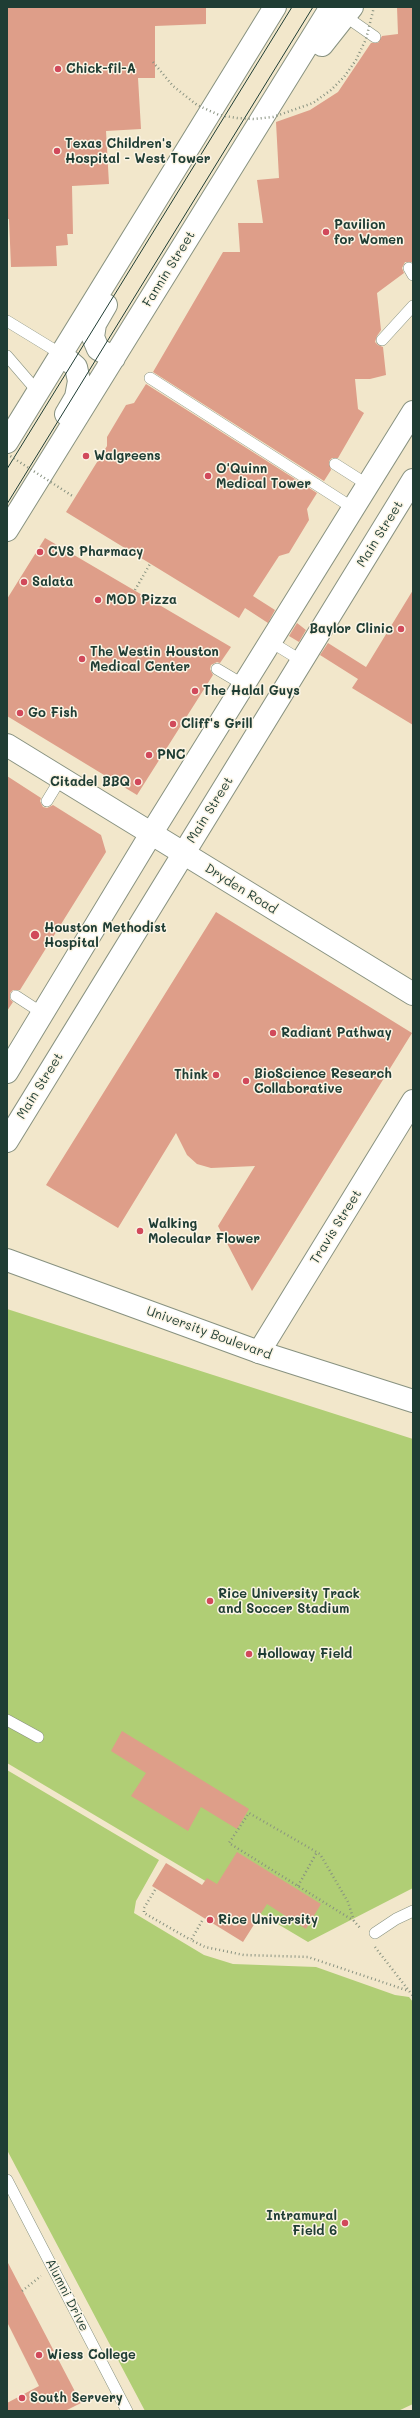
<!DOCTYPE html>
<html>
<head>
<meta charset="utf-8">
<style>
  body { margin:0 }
  #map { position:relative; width:420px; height:2418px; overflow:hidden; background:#f2e7cb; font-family:Mali,sans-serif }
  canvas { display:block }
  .frame { position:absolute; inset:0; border:8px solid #1f3d34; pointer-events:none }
</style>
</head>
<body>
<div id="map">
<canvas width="420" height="2418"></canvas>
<div class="frame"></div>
</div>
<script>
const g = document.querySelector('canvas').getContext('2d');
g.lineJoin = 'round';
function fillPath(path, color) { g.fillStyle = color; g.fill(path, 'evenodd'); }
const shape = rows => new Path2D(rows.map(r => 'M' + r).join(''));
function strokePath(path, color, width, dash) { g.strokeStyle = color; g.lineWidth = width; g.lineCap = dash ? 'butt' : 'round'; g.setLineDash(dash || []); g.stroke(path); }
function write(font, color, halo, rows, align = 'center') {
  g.font = font + ' Mali,sans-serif'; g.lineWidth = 3; g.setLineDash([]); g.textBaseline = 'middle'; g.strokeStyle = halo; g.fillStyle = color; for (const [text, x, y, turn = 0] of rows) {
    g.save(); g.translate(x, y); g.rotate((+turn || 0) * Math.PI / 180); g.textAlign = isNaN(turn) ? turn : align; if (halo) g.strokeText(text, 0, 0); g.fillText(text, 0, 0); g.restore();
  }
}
fillPath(shape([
  [7,1309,413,1439,413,1888,308,1942,7,1763],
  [7,1770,159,1860,136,1901,134,1913,204,1955,233,1964,316,1967,395,1995,409,1997,413,2002,413,2404,398,2411,145,2411,7,2150]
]), '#b0ce75');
fillPath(shape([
  [7,7,206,7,206,24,155,26,155,78,138,78,141,129,106,131,109,184,72,186,73,234,67,234,68,245,56,246,57,266,11,267,9,219,7,219],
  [397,7,413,7,413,262,405,262,402,268,404,273,377,293,381,330,377,336,375,342,378,345,383,347,386,375,370,379,355,379,358,409,364,413,338,458,332,458,329,461,331,470,324,481,153,372,223,252,240,252,238,223,263,223,257,180,279,178,276,122,310,110,338,92,371,43,378,43,382,36,398,34],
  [146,384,317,493,307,509,309,520,289,553,279,556,253,596,275,610,268,623,245,608,239,618,66,512,107,446,107,437,126,405,134,403],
  [45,538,231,647,220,663,217,662,211,665,210,669,213,675,137,795,7,716,7,599],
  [413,590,413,725,352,688,358,679,320,655,328,643,366,667],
  [297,623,306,630,299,642,289,636],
  [7,776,41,798,40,801,43,807,47,808,53,805,101,835,106,852,20,990,13,990,10,993,10,999,13,1002,7,1011],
  [216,912,412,1033,252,1291,218,1226,255,1166,211,1168,197,1164,187,1155,176,1133,118,1228,46,1185],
  [122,1731,249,1809,237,1829,201,1807,188,1831,131,1796,146,1773,111,1751],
  [237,1852,321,1904,306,1929,267,1904,243,1942,152,1886,166,1863,202,1885,207,1878,217,1884],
  [7,2261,81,2403,65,2411,7,2411,7,2403,39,2386,7,2322]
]), '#de9e89');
const service = shape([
  [345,16,375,37],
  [409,268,413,275],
  [7,321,61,354],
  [382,340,413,306],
  [7,356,38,392],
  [150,378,353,508],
  [335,464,368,485],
  [271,642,302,661],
  [217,669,244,685],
  [47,801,61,778],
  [16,996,42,1013],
  [7,1720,38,1737],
  [375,1933,396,1919,413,1911],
  [7,2180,127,2411]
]);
const tertiary = shape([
  [7,745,413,994],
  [259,1352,413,1101]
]);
const secondary = shape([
  [7,1260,259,1352,413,1401]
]);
const primary = shape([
  [322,45,352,7],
  [106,305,95,324,93,337,98,349,114,358],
  [61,354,76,367,79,381,76,397,66,414],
  [7,442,275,7],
  [7,530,331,7],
  [7,1072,151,834,413,412],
  [7,1141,413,480]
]);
strokePath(service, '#889280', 12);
strokePath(tertiary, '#889280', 24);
strokePath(secondary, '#889280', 24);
strokePath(primary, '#889280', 24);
strokePath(shape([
  [135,590,150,564],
  [298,1886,317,1852],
  [155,1890,144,1908,144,1913,191,1940],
  [202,1921,191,1940,205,1947,244,1955,308,1957,409,1991],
  [354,1921,348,1902,320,1854,249,1813,229,1843,354,1921,361,1929],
  [375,1947,413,1996],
  [22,2291,41,2276]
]), '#889280', 2.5, [1, 3]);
strokePath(service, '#fff', 11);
strokePath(tertiary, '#fff', 22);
strokePath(secondary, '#fff', 22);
strokePath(primary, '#fff', 22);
strokePath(shape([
  [7,469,292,7],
  [7,504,313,7]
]), '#1f3d34', 1);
strokePath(shape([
  [153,62,173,86,197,105,219,115,237,118,254,119,273,117,313,103,331,90,344,77,356,60,366,39,374,7],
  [7,454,74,497]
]), '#889280', 2.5, [1, 3]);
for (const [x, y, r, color] of [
  [58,69,4,"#d1495b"],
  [57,151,4,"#d1495b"],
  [326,232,4,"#d1495b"],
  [86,456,4,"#d1495b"],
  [208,476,4,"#d1495b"],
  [40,552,4,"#d1495b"],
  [24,582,4,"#d1495b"],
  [98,600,4,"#d1495b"],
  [401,629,4,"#d1495b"],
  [82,659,4,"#d1495b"],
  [195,691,4,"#d1495b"],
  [20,713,4,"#d1495b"],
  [173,724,4,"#d1495b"],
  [149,755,4,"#d1495b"],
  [138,782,4,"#d1495b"],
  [35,935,5,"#d1495b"],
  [273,1033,4,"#d1495b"],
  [216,1075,4,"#d1495b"],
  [246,1081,4,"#d1495b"],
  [140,1231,4,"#d1495b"],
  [210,1601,4,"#d1495b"],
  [249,1654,4,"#d1495b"],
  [210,1920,4,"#d1495b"],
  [345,2223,4,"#d1495b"],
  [39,2355,4,"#d1495b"],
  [22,2398,4,"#d1495b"]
]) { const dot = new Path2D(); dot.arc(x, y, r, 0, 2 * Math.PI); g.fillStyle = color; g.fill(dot); strokePath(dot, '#fcf5e5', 1.5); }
write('bold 13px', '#1f3d34', '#fcf5e5', [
  ["Chick-fil-A",66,69],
  ["Texas Children's",65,144],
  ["Hospital - West Tower",65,159],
  ["Pavilion",334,225],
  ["for Women",334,240],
  ["Walgreens",94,456],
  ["O'Quinn",216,469],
  ["Medical Tower",216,484],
  ["CVS Pharmacy",48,552],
  ["Salata",32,582],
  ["MOD Pizza",106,600],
  ["Baylor Clinic",393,629,"right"],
  ["The Westin Houston",90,652],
  ["Medical Center",90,667],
  ["The Halal Guys",203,691],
  ["Go Fish",28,713],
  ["Cliff's Grill",181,724],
  ["PNC",157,755],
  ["Citadel BBQ",130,782,"right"],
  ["Houston Methodist",44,928],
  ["Hospital",44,943],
  ["Radiant Pathway",281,1033],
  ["BioScience Research",254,1074],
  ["Collaborative",254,1089],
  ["Think",208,1075,"right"],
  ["Walking",148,1224],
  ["Molecular Flower",148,1239],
  ["Rice University Track",218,1594],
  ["and Soccer Stadium",218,1609],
  ["Holloway Field",257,1654],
  ["Rice University",218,1920],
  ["Intramural",337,2216,"right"],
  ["Field 6",337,2231,"right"],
  ["Wiess College",47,2355],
  ["South Servery",30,2398]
], 'left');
write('13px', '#1f3d34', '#fcf5e5', [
  ["Fannin Street",169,269,-58],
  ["Main Street",380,534,-58],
  ["Main Street",210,810,-58],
  ["Dryden Road",241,889,32],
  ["Main Street",40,1086,-58],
  ["Travis Street",336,1227,-58],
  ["University Boulevard",209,1333,20],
  ["Alumni Drive",67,2295,63]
]);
</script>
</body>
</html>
